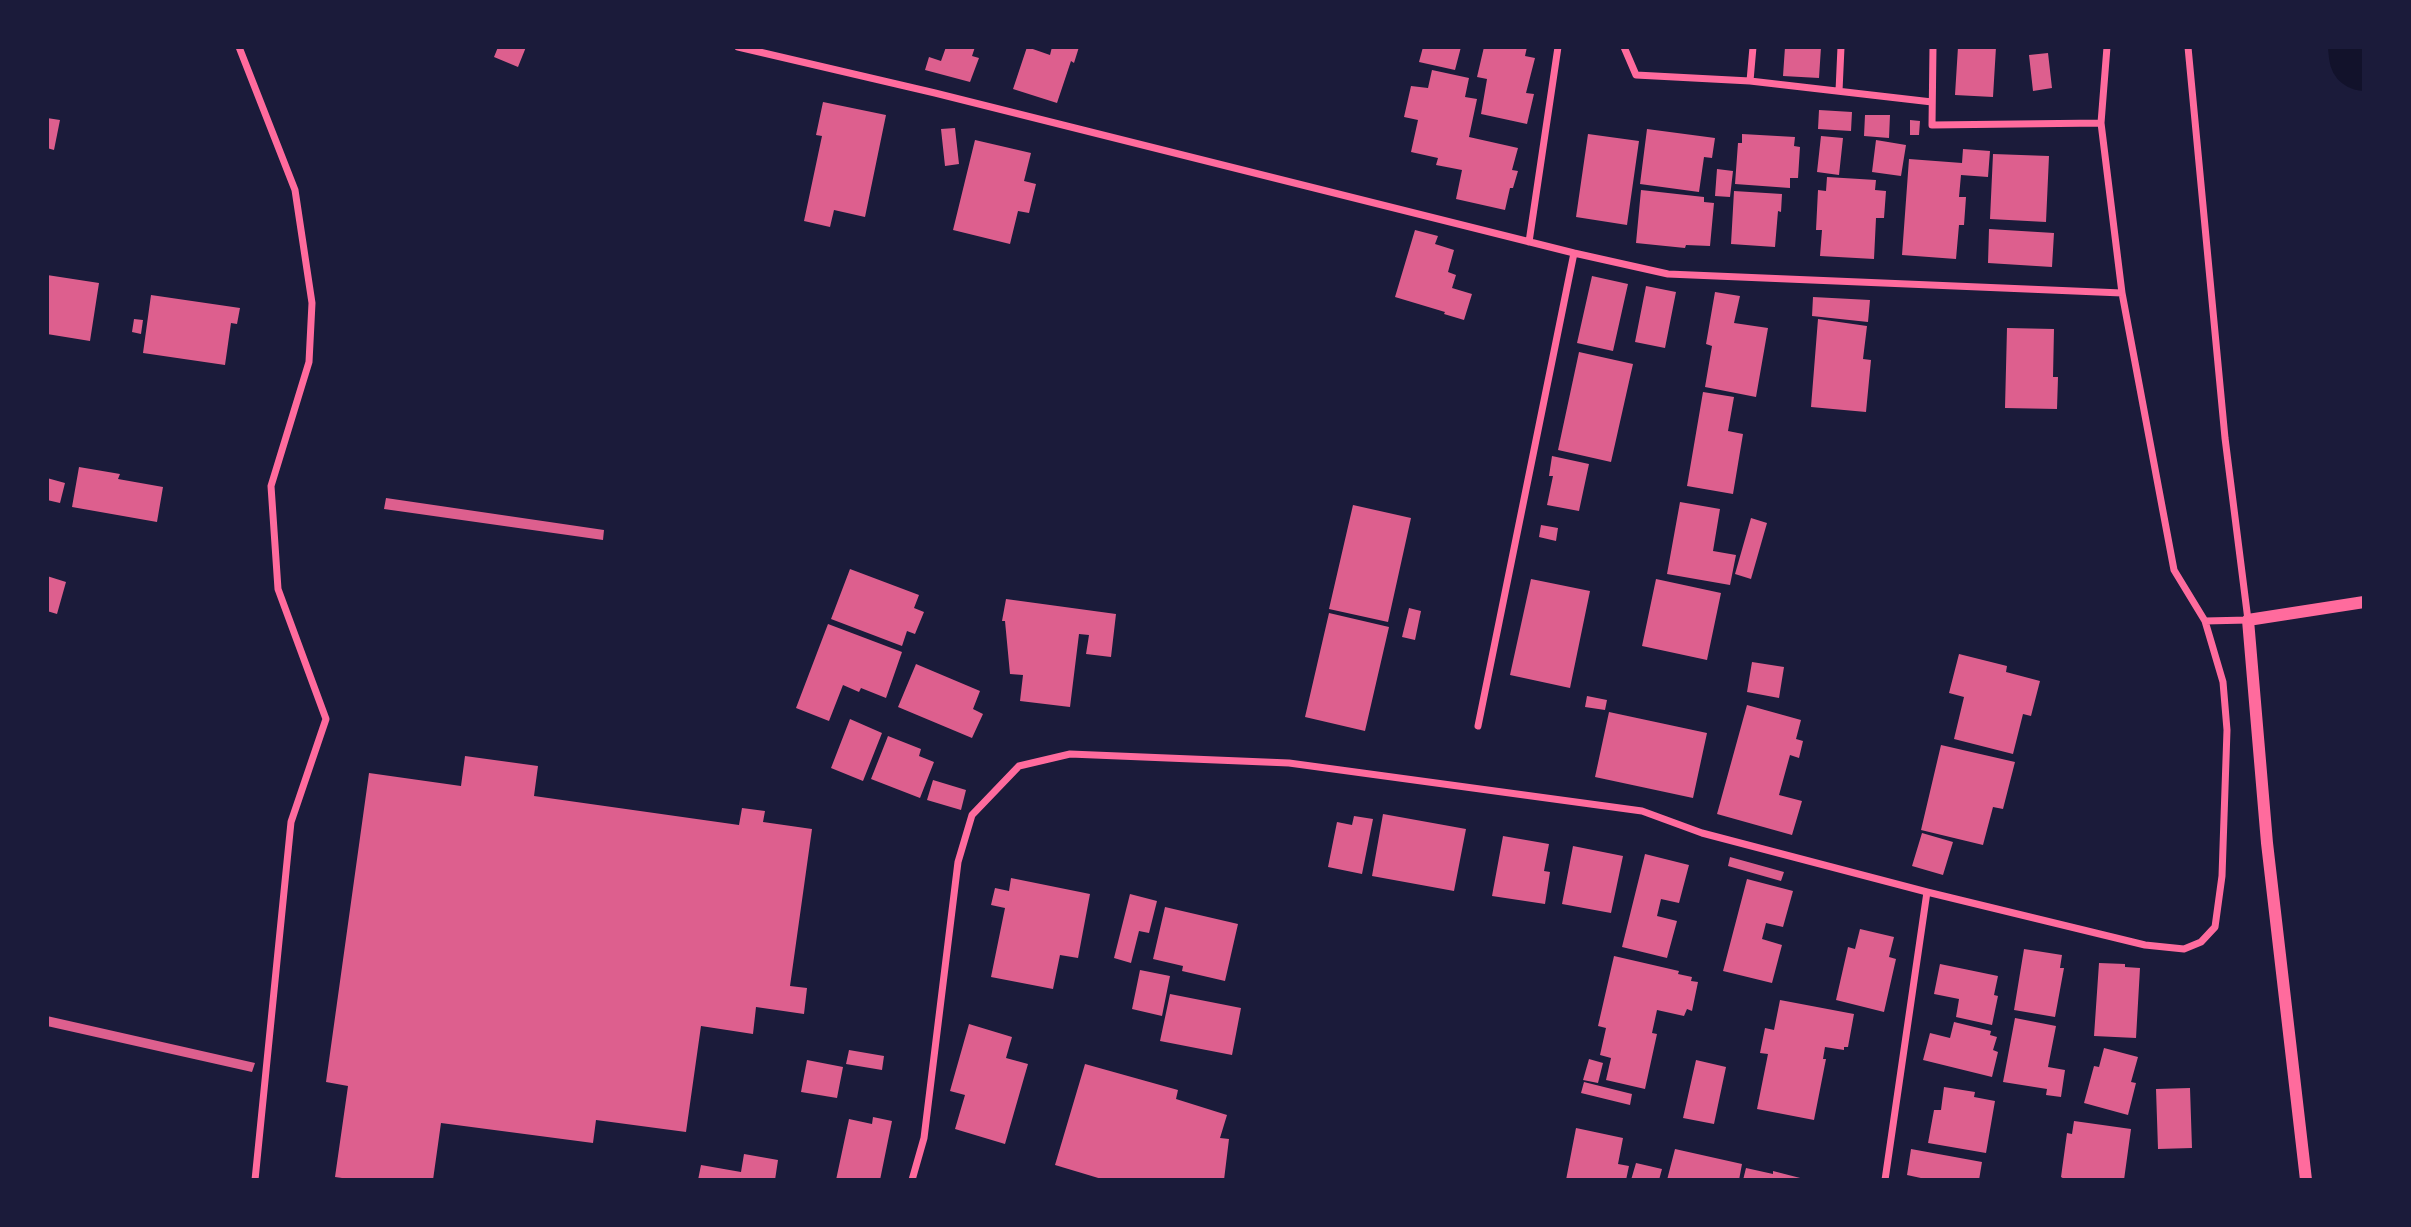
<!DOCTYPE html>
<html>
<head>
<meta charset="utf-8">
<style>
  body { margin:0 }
  #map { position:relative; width:2411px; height:1227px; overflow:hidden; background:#1b1b3a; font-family:"Archivo Narrow",sans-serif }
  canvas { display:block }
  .frame { position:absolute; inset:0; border:49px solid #1b1b3a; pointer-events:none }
</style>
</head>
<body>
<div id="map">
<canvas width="2411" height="1227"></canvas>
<div class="frame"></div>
</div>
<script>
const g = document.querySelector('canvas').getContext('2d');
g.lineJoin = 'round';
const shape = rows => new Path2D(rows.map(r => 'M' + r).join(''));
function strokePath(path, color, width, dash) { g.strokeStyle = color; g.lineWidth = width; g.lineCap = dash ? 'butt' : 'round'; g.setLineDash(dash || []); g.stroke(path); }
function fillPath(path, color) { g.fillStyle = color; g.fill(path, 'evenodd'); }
strokePath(shape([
  [2363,47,2364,56]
]), '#12122b', 70);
fillPath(shape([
  [498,47,526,47,518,67,494,57],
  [946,47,975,47,972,56,979,58,970,82,925,70,929,57,941,61],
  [1027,47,1050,55,1052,47,1079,47,1074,63,1071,61,1057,103,1013,89],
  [1423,47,1461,47,1455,70,1419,62],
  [1484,47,1527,47,1525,56,1535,58,1526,93,1534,94,1527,124,1481,114,1487,79,1477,77],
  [1785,47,1821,47,1819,78,1783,76],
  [1958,47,1996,47,1993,97,1955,95],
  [2048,53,2052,88,2033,91,2029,55],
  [1432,70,1469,78,1465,97,1477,99,1469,137,1518,148,1512,170,1518,171,1513,188,1510,188,1505,210,1456,199,1462,170,1436,165,1438,158,1411,152,1418,120,1404,117,1411,86,1428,88],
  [823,102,886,115,865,217,834,210,830,227,804,221,822,136,816,135],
  [1819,110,1852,112,1851,131,1818,129],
  [1865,115,1890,115,1889,138,1864,136],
  [47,118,60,120,54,150,47,148],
  [1910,120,1920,121,1919,135,1910,135],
  [955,128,959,164,945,166,941,129],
  [1647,129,1715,138,1712,158,1704,157,1699,192,1640,184],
  [1588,134,1639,141,1627,225,1576,217],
  [1742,134,1795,137,1794,146,1800,147,1798,178,1790,178,1790,188,1735,184,1738,143,1742,143],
  [1821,136,1843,138,1839,175,1817,172],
  [975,140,1031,153,1024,181,1036,184,1029,213,1018,211,1010,244,953,230],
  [1876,140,1906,145,1901,176,1872,172],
  [1963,149,1990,151,1988,177,1961,175,1959,197,1966,197,1964,225,1959,225,1956,259,1902,255,1909,159,1962,163],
  [1993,154,2049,156,2046,222,1990,219],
  [1717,169,1733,171,1730,197,1715,196],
  [1827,177,1876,180,1875,190,1886,191,1884,218,1876,218,1874,259,1820,256,1822,230,1816,230,1818,190,1826,191],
  [1641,190,1704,197,1704,202,1714,203,1710,246,1686,245,1685,248,1636,243],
  [1734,191,1782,194,1781,212,1778,211,1775,247,1731,244],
  [1989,229,2054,233,2052,267,1988,263],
  [1415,230,1438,236,1435,244,1454,250,1448,272,1456,275,1452,288,1472,294,1464,320,1444,314,1445,312,1395,297],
  [47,275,99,283,90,341,47,334],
  [1592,276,1628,284,1613,351,1577,343],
  [1646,286,1676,292,1665,348,1635,342],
  [1715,292,1740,296,1734,323,1768,328,1756,397,1705,387,1712,346,1706,344],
  [151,295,240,308,237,324,231,323,225,365,143,353],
  [1813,297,1870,300,1868,322,1812,316],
  [134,319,143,320,141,334,132,332],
  [1818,319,1867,326,1863,359,1871,360,1866,412,1811,407],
  [2007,328,2054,329,2053,377,2058,377,2057,409,2005,408],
  [1579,352,1633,364,1611,462,1558,450],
  [1703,392,1734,397,1728,431,1743,434,1733,494,1687,486],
  [1552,456,1589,464,1579,511,1547,505,1553,476,1549,476],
  [79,467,120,474,118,479,163,487,157,522,72,507],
  [47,478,65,483,60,503,47,500],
  [386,498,604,530,603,540,384,509],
  [1680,502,1720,509,1713,551,1736,555,1730,585,1667,574],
  [1353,505,1411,518,1388,622,1329,609],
  [1751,518,1767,523,1751,579,1735,574],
  [1541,525,1558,528,1556,541,1539,537],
  [850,569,919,595,914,608,924,612,915,634,907,631,902,646,831,619],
  [47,576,66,582,57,614,47,611],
  [1531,579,1590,591,1570,688,1510,675],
  [1656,579,1721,593,1707,660,1642,646],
  [1006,599,1116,614,1111,657,1086,654,1089,635,1079,634,1070,707,1020,701,1023,675,1010,674,1005,621,1002,621],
  [1409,608,1421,611,1415,640,1402,637],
  [1329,613,1389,627,1365,731,1305,717],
  [828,624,902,652,886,698,861,688,859,692,843,685,829,721,796,708],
  [1959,654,2007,666,2006,672,2040,681,2031,716,2023,714,2013,754,1954,739,1964,697,1949,693],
  [1752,662,1784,667,1779,698,1747,692],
  [916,664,980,691,973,709,983,714,972,738,898,707],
  [1587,696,1607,700,1605,710,1585,707],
  [1747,705,1801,720,1796,739,1803,741,1799,758,1790,755,1779,795,1802,801,1792,835,1717,814],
  [1609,712,1707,733,1693,798,1595,777],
  [850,719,882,733,863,781,831,768],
  [888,736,921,749,919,756,934,762,920,798,871,779],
  [1941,745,2015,762,2003,809,1993,807,1983,845,1921,830],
  [465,756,538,766,534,796,739,825,742,808,765,811,763,822,812,829,790,986,807,988,804,1014,756,1007,753,1034,701,1026,686,1132,596,1120,593,1143,441,1123,433,1180,356,1180,335,1177,348,1086,326,1082,369,773,461,786],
  [933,780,966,790,961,810,927,800],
  [1383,814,1466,829,1454,891,1372,876],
  [1354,816,1373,819,1362,874,1328,867,1337,822,1352,825],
  [1922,833,1953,842,1943,875,1912,866],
  [1503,836,1549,844,1544,871,1550,872,1545,904,1492,896],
  [1573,846,1623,856,1611,913,1562,904],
  [1645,854,1689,865,1679,903,1661,899,1657,916,1677,921,1667,958,1622,947],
  [1730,857,1784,872,1781,881,1728,866],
  [1011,878,1090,894,1078,958,1060,955,1053,989,991,977,1005,908,991,905,995,888,1009,891],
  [1747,879,1793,891,1783,927,1766,923,1762,939,1782,945,1772,983,1723,971],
  [1130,894,1157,901,1149,933,1139,931,1131,963,1114,958],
  [1165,907,1238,924,1225,981,1182,971,1183,966,1153,959],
  [1860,929,1894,937,1889,957,1896,959,1884,1012,1836,1000,1848,947,1855,949],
  [2024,949,2062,955,2060,968,2064,968,2055,1017,2014,1010],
  [1614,956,1679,971,1678,974,1692,977,1691,981,1698,982,1692,1011,1687,1009,1684,1016,1657,1010,1652,1033,1657,1034,1645,1089,1606,1080,1611,1058,1600,1055,1606,1028,1598,1026],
  [2099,963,2125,964,2125,967,2140,968,2136,1038,2094,1036],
  [1940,964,1998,976,1994,995,1998,996,1992,1025,1956,1017,1959,999,1934,994],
  [1140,970,1170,976,1162,1016,1132,1009],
  [1170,994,1241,1008,1232,1055,1160,1041],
  [1780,1000,1854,1014,1848,1047,1844,1047,1844,1050,1825,1047,1823,1059,1826,1059,1814,1120,1757,1109,1768,1054,1760,1053,1765,1028,1774,1030],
  [47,1016,255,1063,252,1072,47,1026],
  [2015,1018,2056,1026,2048,1067,2065,1070,2061,1097,2046,1095,2047,1089,2003,1082],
  [1954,1022,1991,1031,1990,1035,1997,1037,1993,1050,1998,1052,1992,1077,1923,1060,1930,1033,1950,1038],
  [969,1024,1012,1037,1006,1058,1028,1064,1005,1144,955,1129,965,1095,950,1091],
  [2104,1048,2138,1057,2131,1082,2136,1083,2128,1115,2084,1103,2094,1066,2099,1067],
  [849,1050,884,1056,882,1070,846,1064],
  [1589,1059,1603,1063,1598,1083,1583,1080],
  [807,1060,843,1067,837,1098,801,1092],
  [1696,1060,1726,1067,1714,1124,1683,1118],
  [1085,1064,1178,1090,1176,1099,1227,1115,1220,1138,1229,1139,1224,1180,1105,1180,1055,1165],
  [1584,1082,1632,1094,1630,1105,1581,1093],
  [1944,1087,1975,1092,1974,1097,1995,1101,1986,1153,1928,1143,1934,1110,1941,1110],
  [2190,1088,2192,1148,2158,1149,2156,1089],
  [873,1117,892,1121,880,1180,836,1180,849,1119,872,1124],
  [2074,1121,2131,1129,2124,1180,2066,1180,2061,1177,2067,1133,2072,1134],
  [1576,1128,1623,1138,1618,1164,1629,1166,1626,1180,1566,1180],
  [1675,1149,1742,1164,1739,1180,1667,1180],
  [1911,1149,1982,1162,1979,1180,1930,1180,1907,1175],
  [744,1154,778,1160,775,1180,698,1180,701,1165,741,1172],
  [1636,1163,1662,1169,1659,1180,1631,1180],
  [1746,1168,1773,1174,1773,1171,1808,1180,1743,1180]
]), '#dd5f8e');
strokePath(shape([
  [239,47,295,190,312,303,309,362,271,486,278,589,326,719,291,822,255,1180],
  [738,47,935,93,1574,253,1668,274,2122,293],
  [1624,47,1636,75,1750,81,1932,102],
  [1933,47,1932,125,2101,123],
  [2107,47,2101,123,2122,293,2174,570,2205,621,2248,620,2225,438,2188,47],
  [1750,81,1753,47],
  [1839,91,1841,47],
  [1529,242,1558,47],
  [1478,726,1574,253],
  [912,1180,924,1138,958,862,972,815,1019,766,1070,754,1289,763,1642,811,1702,833,1927,892,2145,945,2184,949,2201,942,2215,927,2222,876,2227,730,2223,682,2205,621],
  [1885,1180,1927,892]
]), '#ff6b9d', 7);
strokePath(shape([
  [2306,1180,2267,843,2248,620,2364,602]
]), '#ff6b9d', 12);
</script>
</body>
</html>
